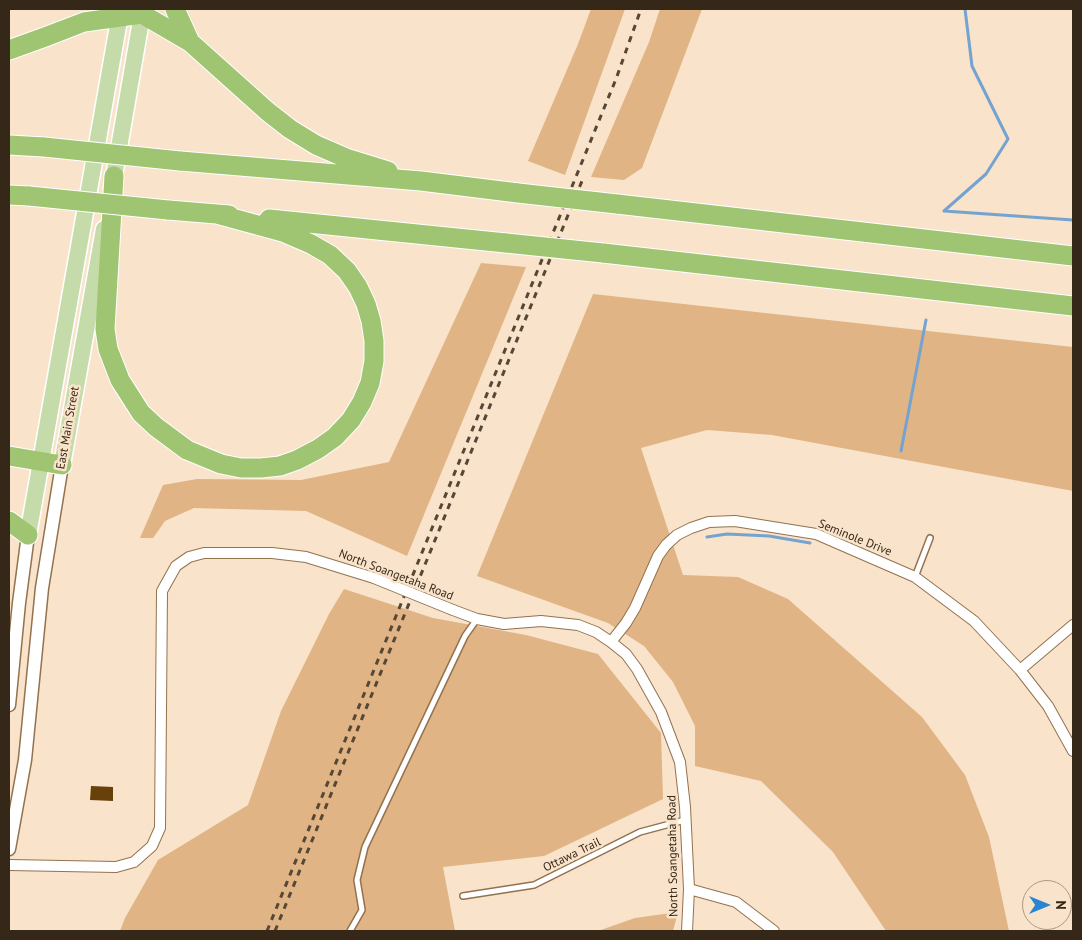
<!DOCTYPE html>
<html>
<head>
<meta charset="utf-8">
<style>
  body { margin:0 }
  #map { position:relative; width:1082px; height:940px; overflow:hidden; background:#f9e3cb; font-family:"PT Sans",sans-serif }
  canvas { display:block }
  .frame { position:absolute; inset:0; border:10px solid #362819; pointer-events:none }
  .north { position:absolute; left:1022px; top:880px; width:50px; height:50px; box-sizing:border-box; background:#f9e3cb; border:1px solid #ab9884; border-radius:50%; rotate:90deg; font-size:14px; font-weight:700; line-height:20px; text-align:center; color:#362819 }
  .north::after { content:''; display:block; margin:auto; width:18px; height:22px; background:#2984d1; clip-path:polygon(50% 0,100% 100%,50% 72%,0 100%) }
</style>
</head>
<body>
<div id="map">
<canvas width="1082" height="940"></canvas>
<div class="frame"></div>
<div class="north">N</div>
</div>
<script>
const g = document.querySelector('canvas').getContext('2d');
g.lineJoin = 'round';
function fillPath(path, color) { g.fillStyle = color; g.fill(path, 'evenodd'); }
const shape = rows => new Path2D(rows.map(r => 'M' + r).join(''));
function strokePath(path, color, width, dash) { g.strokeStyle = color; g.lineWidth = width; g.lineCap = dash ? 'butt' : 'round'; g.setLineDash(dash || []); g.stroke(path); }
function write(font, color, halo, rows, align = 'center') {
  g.font = font + ' "PT Sans",sans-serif'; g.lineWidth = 5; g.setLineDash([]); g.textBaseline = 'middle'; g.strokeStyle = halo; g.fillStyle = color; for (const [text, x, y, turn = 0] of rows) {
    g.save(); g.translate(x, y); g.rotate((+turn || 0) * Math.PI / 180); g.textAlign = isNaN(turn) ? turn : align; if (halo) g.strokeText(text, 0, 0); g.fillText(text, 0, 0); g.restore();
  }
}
fillPath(shape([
  [591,9,625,9,565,175,528,161,578,44],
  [660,9,702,9,642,168,624,180,591,177,649,42],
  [481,263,526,267,407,556,306,511,194,508,165,521,153,538,140,538,163,485,197,479,301,480,389,462],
  [593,294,1073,347,1073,491,772,435,707,430,641,448,683,575,738,577,788,599,922,717,965,775,989,837,1009,931,886,931,833,852,761,781,695,766,695,726,673,682,644,646,608,623,477,576],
  [344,589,433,618,526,635,598,654,661,733,663,799,544,856,443,867,455,931,120,931,125,918,158,860,248,805,281,711,329,614],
  [678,912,673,931,598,931,635,918]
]), '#e0b484');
strokePath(shape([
  [944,211,986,174,1008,139,972,66,965,9],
  [944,211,1073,220],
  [901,451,926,320],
  [707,537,727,534,769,536,810,543]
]), '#75a3d0', 3);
fillPath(shape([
  [91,786,113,787,113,801,90,800]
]), '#67400a');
const service = shape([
  [915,577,930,538],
  [463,896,534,885,640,832,685,820],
  [350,931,362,910,357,880,365,847,465,636,477,619]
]);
const minor = shape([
  [453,610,477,619,504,624,541,621,578,625,596,632,611,642,626,654,637,669,661,712,680,762,685,807,689,889,687,931],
  [611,642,626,623,635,608,658,556,666,545,677,535,691,528,709,522,735,521,816,534,915,577,974,621,1020,670,1048,706,1073,751],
  [1020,670,1073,625],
  [9,865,116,867,134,862,152,846,160,828,162,591,176,566,189,557,204,553,272,553,306,557,374,578],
  [689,889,736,902,774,931]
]);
const tertiary = shape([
  [9,705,19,603,28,535],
  [9,849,25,760,42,588,62,465]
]);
const primary = shape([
  [112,188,143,9],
  [62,465,104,229],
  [28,535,121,9]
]);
const motorway = shape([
  [175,9,190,42,267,111,290,129,316,145,346,158,388,171],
  [9,50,45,37,84,22,142,14,190,42],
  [9,145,44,147],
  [180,161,421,181,518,193],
  [114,176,105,329,108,349,120,380,141,413,156,427,187,450,221,464,241,468,261,468,280,466,297,460,318,449,335,437,351,420,362,402,370,383,374,361,374,341,371,321,366,304,358,287,347,271,330,255,311,244,283,232,217,214],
  [9,195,29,196],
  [617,204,1073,256],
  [168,210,229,215],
  [269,219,506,243],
  [603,253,1073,306],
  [9,456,62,465],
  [9,521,28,535]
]);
strokePath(service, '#93724e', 8);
strokePath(minor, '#93724e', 12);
strokePath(tertiary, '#93724e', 15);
strokePath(primary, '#fff', 19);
strokePath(motorway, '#fff', 21);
strokePath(service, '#fff', 5);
strokePath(minor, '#fff', 10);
strokePath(tertiary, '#fff', 12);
strokePath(primary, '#c5dcaa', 16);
strokePath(motorway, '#9fc472', 19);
strokePath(shape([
  [267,931,616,79,641,9],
  [275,931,582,181]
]), '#564736', 3, [6, 6]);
const minorBridge = shape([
  [374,578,453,610]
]);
const motorwayBridge = shape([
  [44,147,180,161],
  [518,193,617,204],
  [29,196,168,210],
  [506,243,603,253]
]);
strokePath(minorBridge, '#93724e', 12, []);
strokePath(motorwayBridge, '#fff', 21, []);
strokePath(minorBridge, '#fff', 10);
strokePath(motorwayBridge, '#9fc472', 19);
write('12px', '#362819', '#f9e3cb', [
  ["East Main Street",68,428,-80],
  ["Seminole Drive",855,538,22],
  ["North Soangetaha Road",396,575,21],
  ["Ottawa Trail",572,855,-26],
  ["North Soangetaha Road",673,856,-91]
]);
</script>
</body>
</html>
